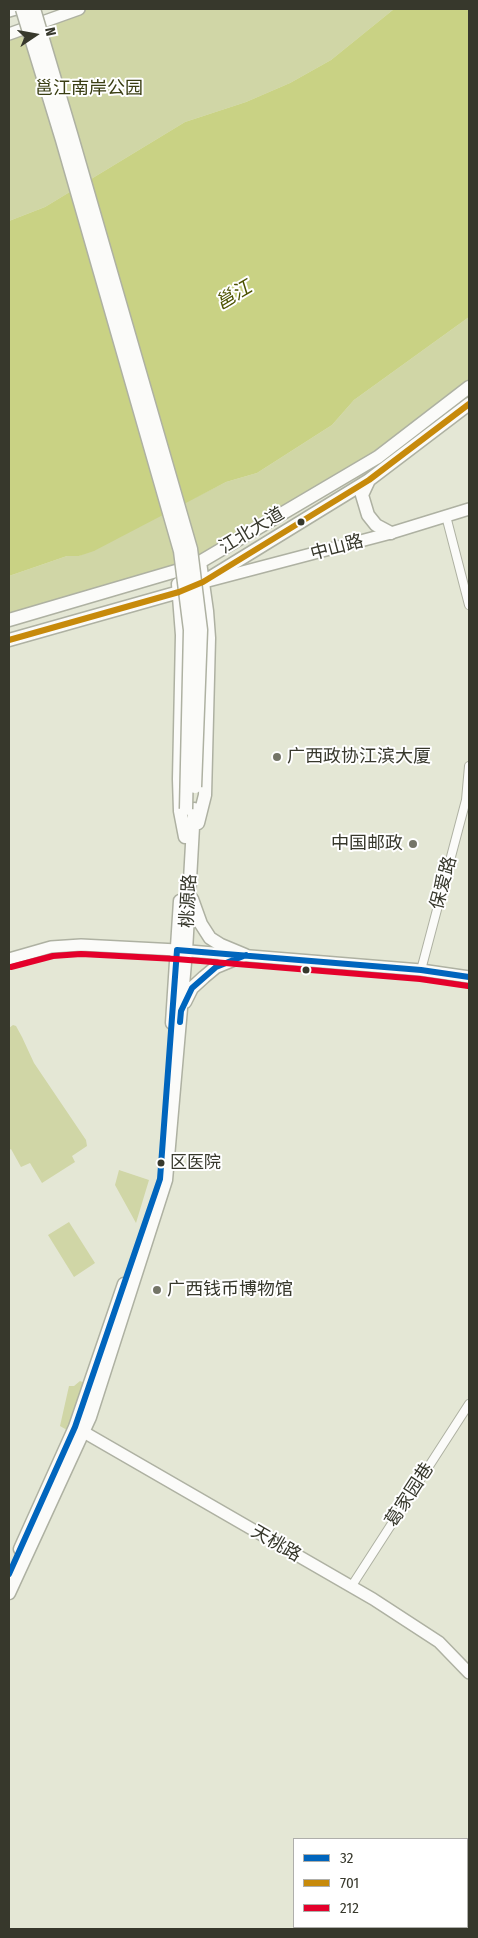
<!DOCTYPE html>
<html>
<head>
<meta charset="utf-8">
<style>
  body { margin:0 }
  #map { position:relative; width:478px; height:1938px; overflow:hidden; background:#e4e7d5; font-family:"Fira Sans Condensed",sans-serif }
  canvas { display:block }
  .frame { position:absolute; inset:0; border:10px solid #37382c; pointer-events:none }
  .legend { position:absolute; left:293px; top:1838px; width:175px; height:90px; box-sizing:border-box; background:#fff; border:1px solid #afafab; margin:0; padding:6px 9px; list-style:none; font-size:15px; color:#37382c }
  .legend li { display:flex; align-items:center; gap:10px; height:25px }
  .legend b { width:25px; border:1px solid #afafab }
  .north { position:absolute; left:10px; top:10px; width:50px; height:50px; -webkit-text-stroke:4px #fff; paint-order:stroke; rotate:78deg; font-size:14px; font-weight:700; line-height:20px; text-align:center; color:#37382c }
  .north::after { content:''; display:block; margin:auto; width:18px; height:22px; background:#37382c; clip-path:polygon(50% 0,100% 100%,50% 72%,0 100%) }
</style>
</head>
<body>
<div id="map">
<canvas width="478" height="1938"></canvas>
<div class="frame"></div>
<ul class="legend">
<li><b style="height:6px;background:#0065bd"></b>32</li>
<li><b style="height:6px;background:#c78a0b"></b>701</li>
<li><b style="height:6px;background:#e4002b"></b>212</li>
</ul>
<div class="north">N</div>
</div>
<script>
const g = document.querySelector('canvas').getContext('2d');
g.lineJoin = 'round';
function fillPath(path, color) { g.fillStyle = color; g.fill(path, 'evenodd'); }
const shape = rows => new Path2D(rows.map(r => 'M' + r).join(''));
function strokePath(path, color, width, dash) { g.strokeStyle = color; g.lineWidth = width; g.lineCap = dash ? 'butt' : 'round'; g.setLineDash(dash || []); g.stroke(path); }
function write(font, color, halo, rows, align = 'center') {
  g.font = font + ' "Fira Sans Condensed","Noto Sans SC",sans-serif'; g.lineWidth = 4; g.setLineDash([]); g.textBaseline = 'middle'; g.strokeStyle = halo; g.fillStyle = color; for (const [text, x, y, turn = 0] of rows) {
    g.save(); g.translate(x, y); g.rotate((+turn || 0) * Math.PI / 180); g.textAlign = isNaN(turn) ? turn : align; if (halo) g.strokeText(text, 0, 0); g.fillText(text, 0, 0); g.restore();
  }
}
fillPath(shape([
  [79,9,394,9,331,60,290,83,246,102,185,122,45,207,9,221,9,34],
  [469,317,469,387,378,457,200,562,9,620,9,576,67,556,79,556,226,482,257,473,332,425,354,400],
  [13,1025,16,1026,22,1037,34,1063,86,1140,87,1146,72,1156,75,1162,42,1183,30,1163,21,1167,11,1149,9,1150,9,1028],
  [119,1170,149,1180,136,1223,115,1185],
  [69,1222,95,1263,74,1277,48,1235],
  [80,1381,85,1383,79,1403,67,1430,60,1426,69,1386,74,1386]
]), '#d0d6a6');
fillPath(shape([
  [394,9,469,9,469,317,354,400,332,425,257,473,226,482,94,551,79,556,67,556,9,576,9,221,45,207,185,122,246,102,290,83,331,60]
]), '#c9d284');
const street = shape([
  [446,516,469,605],
  [421,970,466,800,469,766],
  [351,1587,469,1404]
]);
const secondary = shape([
  [9,11,16,9],
  [9,34,79,9],
  [208,581,391,533,469,509],
  [9,959,51,947,81,945,177,950,421,970,469,977],
  [75,1427,373,1599,439,1642,469,1673]
]);
const primary = shape([
  [369,480,362,495,368,515,376,525,391,533],
  [178,584,182,635,179,779,180,811,185,837],
  [9,620,176,571,200,562,378,457,469,387],
  [9,640,179,592,203,582,369,480,469,404],
  [198,823,205,795,209,638,207,611,200,562],
  [192,899,201,924,210,938,221,945,245,955],
  [185,1002,192,988,204,977,216,967,245,955],
  [172,1023,180,901],
  [20,1549,75,1427,124,1284],
  [9,1593,90,1417,166,1180,186,951,194,809]
]);
strokePath(street, '#aeb1a2', 10);
strokePath(secondary, '#aeb1a2', 14);
strokePath(primary, '#aeb1a2', 15);
strokePath(street, '#fbfbf9', 8);
strokePath(secondary, '#fbfbf9', 11);
strokePath(primary, '#fbfbf9', 12);
const primaryBridge = shape([
  [22,9,62,140,180,551,190,630,186,809],
  [34,9,72,137,191,549,201,630,195,787]
]);
strokePath(primaryBridge, '#aeb1a2', 15, []);
strokePath(primaryBridge, '#fbfbf9', 12);
strokePath(shape([
  [180,1022,181,1011,192,988,216,967,246,955],
  [9,1574,75,1427,160,1179,177,950,421,970,469,977]
]), '#0065bd', 6);
strokePath(shape([
  [9,640,179,592,203,582,369,480,469,404]
]), '#c78a0b', 6);
strokePath(shape([
  [11,967,53,956,81,954,176,959,420,979,468,986]
]), '#e4002b', 6);
for (const [x, y, r, color] of [
  [301,522,4.5,"#37382c"],
  [277,757,5,"#747567"],
  [413,844,5,"#747567"],
  [306,970,4.5,"#37382c"],
  [161,1163,4.5,"#37382c"],
  [157,1290,5,"#747567"]
]) { const dot = new Path2D(); dot.arc(x, y, r, 0, 2 * Math.PI); g.fillStyle = color; g.fill(dot); strokePath(dot, '#fff', 2); }
write('17px', '#37382c', '#fff', [
  ["区医院",170,1163]
], 'left');
write('18px', '#3a3e13', '#fff', [
  ["邕江南岸公园",89,89]
]);
write('18px', '#37382c', '#fff', [
  ["江北大道",252,531,-31],
  ["中山路",337,548,-15],
  ["保爱路",444,883,-75],
  ["桃源路",189,901,-87],
  ["葛家园巷",410,1495,-57],
  ["天桃路",276,1544,30]
]);
write('18px', '#37382c', '#fff', [
  ["广西政协江滨大厦",287,757],
  ["中国邮政",403,844,"right"],
  ["广西钱币博物馆",167,1290]
], 'left');
write('italic 19px', '#4c5200', '#fff', [
  ["邕江",234,296,-31]
]);
</script>
</body>
</html>
